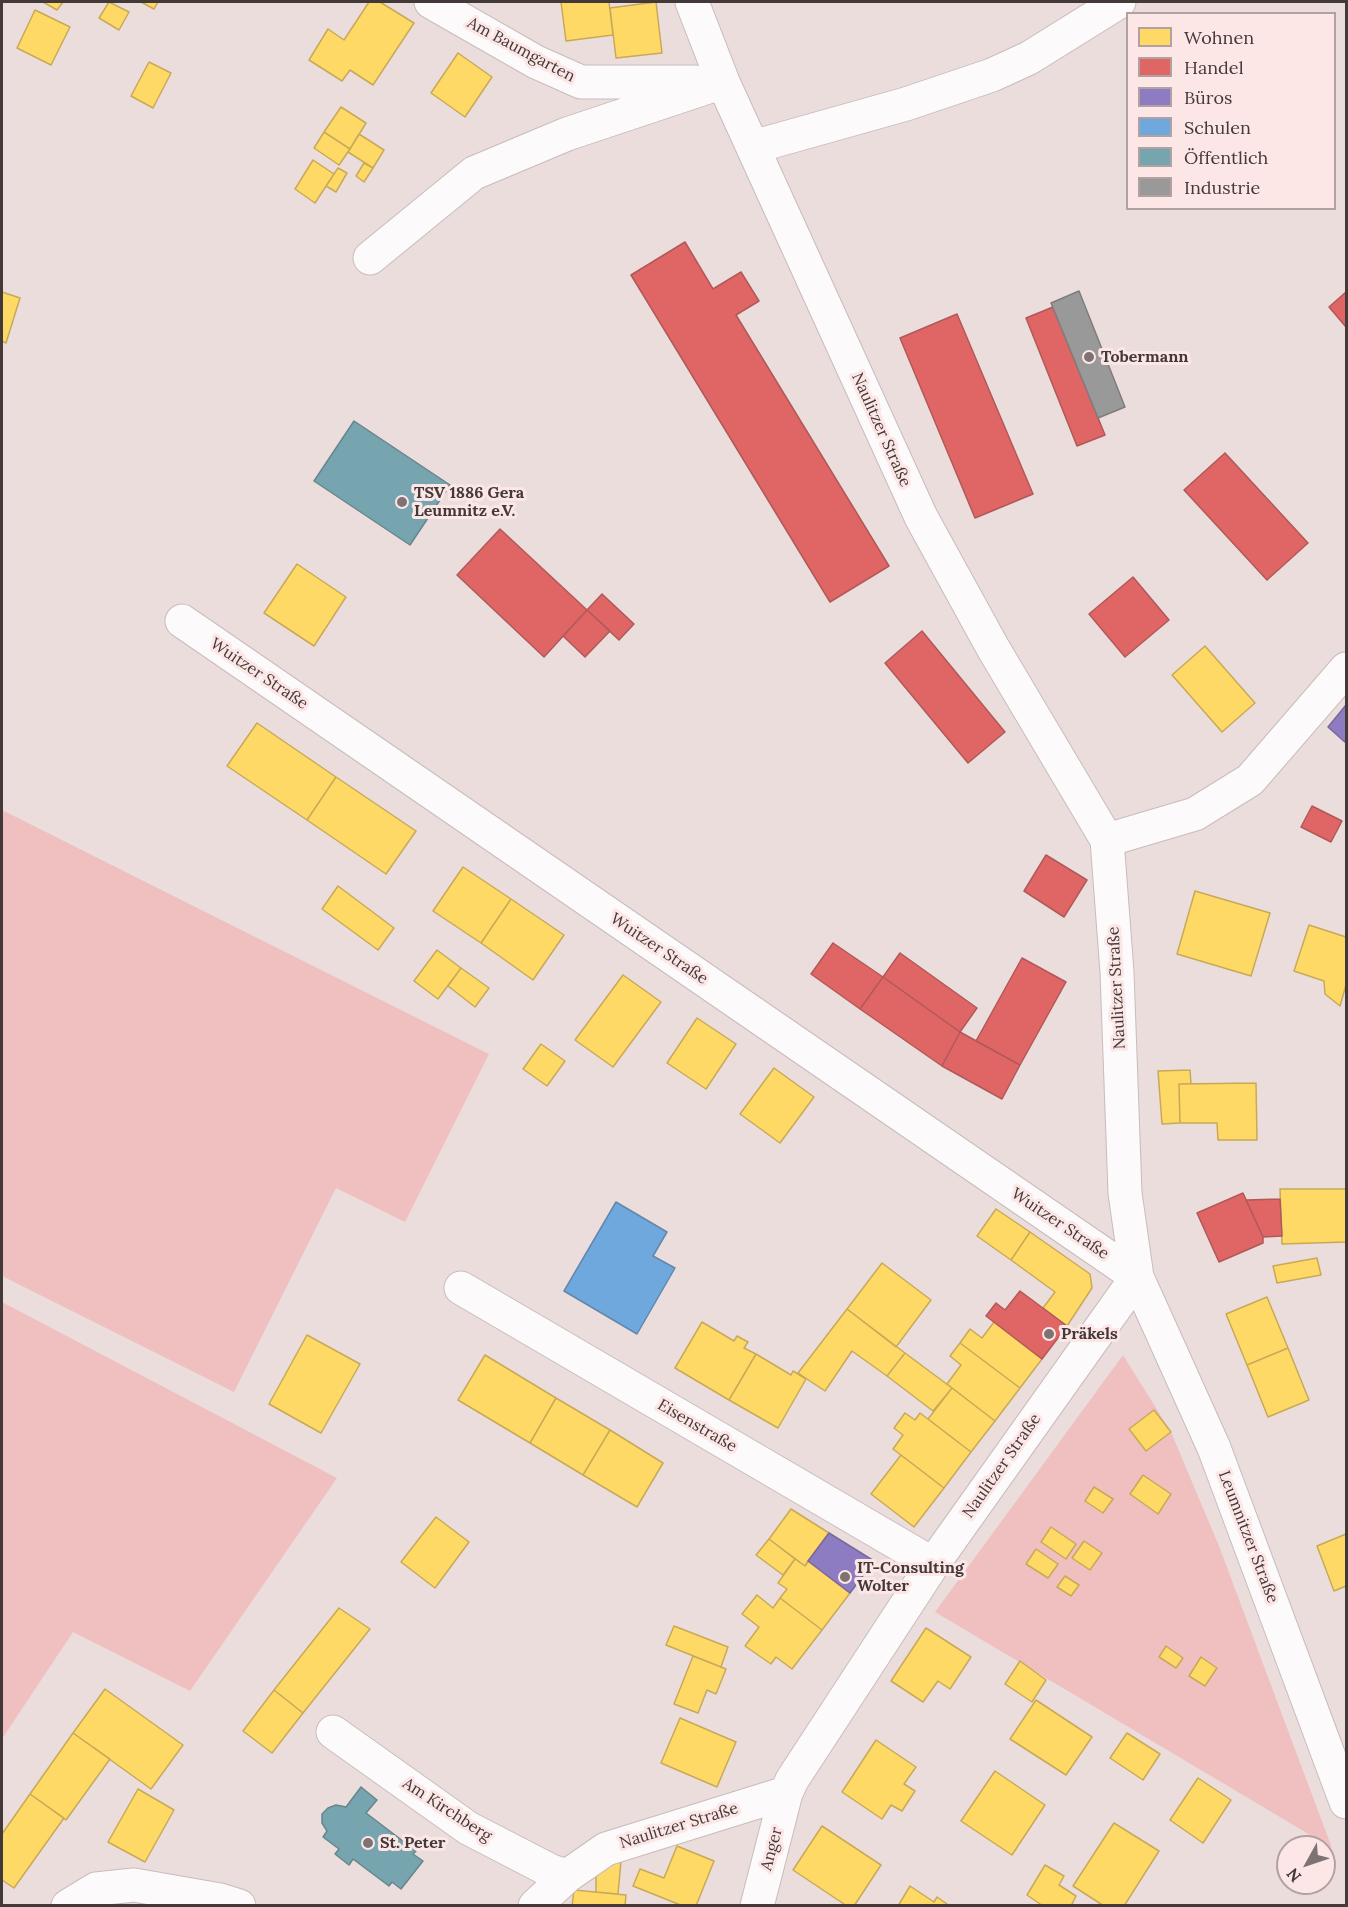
<!DOCTYPE html>
<html>
<head>
<meta charset="utf-8">
<style>
  body { margin:0 }
  #map { position:relative; width:1348px; height:1907px; overflow:hidden; background:#ecdddd; font-family:Lora,serif }
  canvas { display:block }
  .frame { position:absolute; inset:0; border:3px solid #433938; pointer-events:none }
  .legend { position:absolute; left:1126px; top:12px; width:210px; height:198px; box-sizing:border-box; background:#fce6e6; border:2px solid #b2a1a0; margin:0; padding:8px 10px; list-style:none; font-size:18px; color:#433938 }
  .legend li { display:flex; align-items:center; gap:12px; height:30px }
  .legend b { width:30px; border:2px solid #b2a1a0 }
  .north { position:absolute; left:1276px; top:1835px; width:60px; height:60px; box-sizing:border-box; background:#fce6e6; border:2px solid #b2a1a0; border-radius:50%; rotate:230deg; font-size:16px; font-weight:700; line-height:24px; text-align:center; color:#433938 }
  .north::after { content:''; display:block; margin:auto; width:21px; height:27px; background:#7e7272; clip-path:polygon(50% 0,100% 100%,50% 72%,0 100%) }
</style>
</head>
<body>
<div id="map">
<canvas width="1348" height="1907"></canvas>
<div class="frame"></div>
<ul class="legend">
<li><b style="height:16px;background:#ffd966"></b>Wohnen</li>
<li><b style="height:16px;background:#e06666"></b>Handel</li>
<li><b style="height:16px;background:#8e7cc3"></b>Büros</li>
<li><b style="height:16px;background:#6fa8dc"></b>Schulen</li>
<li><b style="height:16px;background:#76a5af"></b>Öffentlich</li>
<li><b style="height:16px;background:#999"></b>Industrie</li>
</ul>
<div class="north">N</div>
</div>
<script>
const g = document.querySelector('canvas').getContext('2d');
g.lineJoin = 'round';
function fillPath(path, color) { g.fillStyle = color; g.fill(path, 'evenodd'); }
const shape = rows => new Path2D(rows.map(r => 'M' + r).join(''));
function strokePath(path, color, width, dash) { g.strokeStyle = color; g.lineWidth = width; g.lineCap = dash ? 'butt' : 'round'; g.setLineDash(dash || []); g.stroke(path); }
function write(font, color, halo, rows, align = 'center') {
  g.font = font + ' Lora,serif'; g.lineWidth = 6; g.setLineDash([]); g.textBaseline = 'middle'; g.strokeStyle = halo; g.fillStyle = color; for (const [text, x, y, turn = 0] of rows) {
    g.save(); g.translate(x, y); g.rotate((+turn || 0) * Math.PI / 180); g.textAlign = isNaN(turn) ? turn : align; if (halo) g.strokeText(text, 0, 0); g.fillText(text, 0, 0); g.restore();
  }
}
fillPath(shape([
  [2,810,489,1054,405,1222,336,1188,234,1392,2,1276],
  [2,1302,337,1478,190,1691,73,1632,2,1739],
  [1123,1355,1171,1432,1219,1546,1332,1848,935,1612]
]), '#f0c0c0');
const homes = shape([
  [43,2,63,2,57,10,43,2],
  [109,2,129,12,119,30,99,18,109,2],
  [141,2,158,2,154,9,141,2],
  [369,2,380,2,414,23,373,85,350,70,342,81,309,60,328,29,344,40,369,2],
  [561,2,609,2,613,35,566,41,561,2],
  [656,2,662,53,616,58,610,8,656,2],
  [35,10,70,27,51,65,17,48,35,10],
  [458,53,492,77,465,117,431,93,458,53],
  [149,62,171,73,153,108,131,96,149,62],
  [341,107,366,123,350,149,324,132,341,107],
  [324,132,350,149,339,165,314,148,324,132],
  [359,134,384,150,373,168,348,152,359,134],
  [313,160,334,174,315,203,295,189,313,160],
  [364,163,373,168,364,182,356,176,364,163],
  [338,168,347,173,336,192,326,186,338,168],
  [2,292,20,298,6,343,2,341,2,292],
  [297,564,346,597,314,646,264,613,297,564],
  [1205,646,1255,703,1222,732,1172,675,1205,646],
  [257,723,336,777,307,820,227,766,257,723],
  [336,777,416,831,386,874,307,820,336,777],
  [463,867,511,899,481,943,433,911,463,867],
  [338,886,394,928,378,950,322,909,338,886],
  [1195,891,1270,913,1251,976,1177,954,1195,891],
  [511,899,564,935,533,980,481,943,511,899],
  [1309,925,1346,937,1346,985,1340,1006,1325,994,1324,981,1294,971,1309,925],
  [437,950,461,968,438,999,414,981,437,950],
  [461,968,489,988,475,1007,448,986,461,968],
  [623,975,661,1002,613,1067,575,1040,623,975],
  [697,1018,736,1044,706,1089,667,1063,697,1018],
  [541,1044,565,1061,547,1086,523,1069,541,1044],
  [774,1068,814,1097,780,1143,740,1114,774,1068],
  [1190,1070,1191,1084,1179,1084,1180,1123,1162,1124,1158,1071,1190,1070],
  [1256,1083,1257,1140,1218,1140,1217,1123,1180,1123,1179,1084,1256,1083],
  [1280,1189,1346,1189,1346,1242,1282,1244,1280,1189],
  [996,1209,1030,1232,1011,1260,977,1236,996,1209],
  [1030,1232,1090,1274,1092,1288,1067,1326,1043,1308,1055,1292,1011,1260,1030,1232],
  [1317,1258,1321,1275,1277,1283,1273,1266,1317,1258],
  [882,1263,931,1300,896,1347,847,1309,882,1263],
  [1267,1297,1288,1348,1247,1365,1226,1314,1267,1297],
  [847,1309,905,1353,887,1376,852,1351,825,1391,798,1373,847,1309],
  [702,1322,734,1341,737,1336,748,1342,744,1348,756,1354,729,1400,675,1368,702,1322],
  [994,1322,1042,1359,1020,1388,960,1343,970,1329,982,1338,994,1322],
  [307,1335,360,1364,321,1433,269,1404,307,1335],
  [960,1343,1020,1388,995,1421,947,1384,961,1365,950,1356,960,1343],
  [1288,1348,1309,1400,1268,1417,1247,1365,1288,1348],
  [905,1353,952,1388,933,1411,887,1376,905,1353],
  [756,1354,791,1375,793,1371,806,1379,778,1428,729,1400,756,1354],
  [485,1355,556,1398,530,1443,458,1400,485,1355],
  [952,1388,995,1421,971,1452,928,1419,952,1388],
  [556,1398,610,1430,583,1475,530,1443,556,1398],
  [1154,1410,1171,1432,1146,1451,1129,1429,1154,1410],
  [905,1413,915,1420,920,1413,971,1452,944,1488,893,1449,903,1435,894,1428,905,1413],
  [610,1430,663,1463,637,1507,583,1475,610,1430],
  [901,1455,944,1488,914,1527,871,1494,901,1455],
  [1143,1475,1171,1494,1158,1514,1130,1494,1143,1475],
  [1094,1487,1113,1499,1103,1513,1085,1501,1094,1487],
  [791,1509,829,1533,805,1566,769,1539,791,1509],
  [436,1517,469,1542,435,1588,401,1562,436,1517],
  [1051,1527,1076,1544,1066,1559,1041,1542,1051,1527],
  [1346,1534,1346,1586,1334,1591,1317,1546,1346,1534],
  [769,1539,795,1559,783,1575,756,1555,769,1539],
  [1084,1541,1102,1553,1090,1570,1072,1558,1084,1541],
  [1036,1549,1058,1564,1048,1578,1026,1564,1036,1549],
  [795,1559,805,1566,808,1561,850,1593,822,1630,780,1598,787,1589,778,1583,795,1559],
  [1065,1576,1079,1585,1071,1596,1057,1587,1065,1576],
  [757,1595,773,1608,780,1598,822,1630,792,1669,776,1657,771,1664,745,1646,759,1627,742,1614,757,1595],
  [339,1608,370,1629,303,1713,274,1690,339,1608],
  [674,1626,728,1647,721,1667,666,1645,674,1626],
  [926,1628,971,1657,950,1689,938,1681,923,1702,891,1681,926,1628],
  [1166,1646,1183,1658,1176,1668,1159,1657,1166,1646],
  [693,1656,726,1669,716,1694,707,1690,698,1713,674,1704,693,1656],
  [1201,1657,1217,1668,1205,1686,1189,1676,1201,1657],
  [1020,1661,1046,1680,1032,1702,1005,1684,1020,1661],
  [105,1689,183,1745,151,1789,73,1733,105,1689],
  [274,1690,303,1713,272,1753,243,1731,274,1690],
  [1036,1700,1092,1737,1066,1775,1010,1739,1036,1700],
  [680,1718,736,1742,717,1787,661,1763,680,1718],
  [73,1733,110,1759,66,1820,30,1794,73,1733],
  [1127,1733,1160,1754,1143,1780,1110,1758,1127,1733],
  [876,1740,916,1767,904,1784,915,1791,902,1811,891,1805,882,1819,842,1792,876,1740],
  [995,1771,1045,1805,1012,1855,961,1821,995,1771],
  [1198,1778,1231,1800,1203,1843,1170,1820,1198,1778],
  [138,1789,174,1810,145,1862,108,1842,138,1789],
  [30,1794,64,1818,14,1888,2,1880,2,1834,30,1794],
  [1114,1823,1159,1851,1124,1906,1104,1906,1073,1886,1114,1823],
  [822,1826,881,1865,854,1906,847,1906,793,1870,822,1826],
  [677,1846,714,1861,696,1906,683,1906,633,1886,640,1869,664,1878,677,1846],
  [621,1861,618,1894,596,1892,596,1874,608,1865,621,1861],
  [1045,1865,1064,1876,1059,1885,1076,1896,1071,1906,1043,1906,1027,1895,1045,1865],
  [910,1886,934,1902,937,1897,950,1906,898,1906,910,1886],
  [574,1890,626,1895,625,1906,572,1906,574,1890]
]);
fillPath(homes, '#ffd966');
strokePath(homes, '#c7a958', 1.5);
const shops = shape([
  [685,242,713,289,741,272,759,301,736,315,889,566,830,602,631,275,685,242],
  [1346,292,1346,327,1329,307,1346,292],
  [1053,307,1105,435,1077,446,1026,318,1053,307],
  [957,314,1033,494,975,518,900,338,957,314],
  [1225,453,1308,543,1267,580,1184,490,1225,453],
  [500,529,587,610,544,657,457,575,500,529],
  [1133,577,1169,620,1125,657,1089,614,1133,577],
  [602,594,634,624,619,640,587,610,602,594],
  [587,610,610,631,585,657,563,636,587,610],
  [922,631,1005,732,968,763,885,663,922,631],
  [1312,806,1342,821,1331,842,1301,827,1312,806],
  [1046,855,1087,880,1064,917,1024,891,1046,855],
  [833,943,883,977,860,1009,811,974,833,943],
  [900,953,977,1008,960,1032,883,977,900,953],
  [1022,958,1066,982,1020,1065,976,1041,1022,958],
  [883,977,960,1032,942,1066,860,1009,883,977],
  [960,1032,1020,1065,1002,1099,942,1066,960,1032],
  [1243,1193,1263,1237,1263,1243,1219,1262,1197,1213,1243,1193],
  [1280,1199,1282,1236,1263,1237,1246,1200,1280,1199],
  [1020,1291,1067,1326,1042,1359,986,1316,996,1303,1005,1310,1020,1291]
]);
fillPath(shops, '#e06666');
strokePath(shops, '#b15858', 1.5);
const offices = shape([
  [1346,705,1346,743,1328,727,1346,705],
  [829,1533,874,1561,850,1593,808,1561,829,1533]
]);
fillPath(offices, '#8e7cc3');
strokePath(offices, '#786899', 1.5);
const schools = shape([
  [616,1202,667,1232,653,1256,675,1268,637,1334,564,1291,616,1202]
]);
fillPath(schools, '#6fa8dc');
strokePath(schools, '#6287ab', 1.5);
const public = shape([
  [354,421,450,485,410,545,314,481,354,421],
  [361,1787,377,1800,366,1813,416,1851,413,1854,423,1861,401,1889,392,1882,389,1886,353,1859,349,1865,335,1854,339,1849,323,1837,327,1831,322,1823,322,1814,328,1808,336,1805,346,1807,361,1787]
]);
fillPath(public, '#76a5af');
strokePath(public, '#67858b', 1.5);
const industry = shape([
  [1079,291,1125,407,1098,418,1051,303,1079,291]
]);
fillPath(industry, '#999');
strokePath(industry, '#7f7c7c', 1.5);
const minor = shape([
  [431,2,536,62,581,82,695,82],
  [692,2,723,82,921,517,993,648,1107,840,1117,972,1125,1193,1137,1277,1214,1448,1346,1802],
  [753,147,906,104,992,75,1029,58,1119,2],
  [370,258,474,173,567,134,723,82],
  [182,621,1137,1277],
  [1107,840,1195,814,1250,780,1346,669],
  [461,1288,933,1564],
  [333,1732,468,1828,551,1871,567,1876],
  [68,1906,96,1889,134,1885,220,1900,239,1906],
  [535,1906,567,1876,606,1849,786,1793,792,1780,933,1564,1137,1277],
  [757,1906,786,1793]
]);
strokePath(minor, '#c8bcbc', 35);
strokePath(minor, '#fcfafa', 33);
for (const [x, y, r, color] of [
  [1089,357,6,"#7e7272"],
  [402,502,6,"#7e7272"],
  [1049,1334,6,"#7e7272"],
  [845,1577,6,"#7e7272"],
  [368,1843,6,"#7e7272"]
]) { const dot = new Path2D(); dot.arc(x, y, r, 0, 2 * Math.PI); g.fillStyle = color; g.fill(dot); strokePath(dot, '#fce6e6', 2); }
write('16px', '#433938', '#fce6e6', [
  ["Am Baumgarten",521,50,28],
  ["Naulitzer Straße",881,430,66],
  ["Wuitzer Straße",259,674,34],
  ["Wuitzer Straße",659,949,34],
  ["Naulitzer Straße",1117,988,-93],
  ["Wuitzer Straße",1060,1224,34],
  ["Eisenstraße",697,1426,30],
  ["Naulitzer Straße",1002,1466,-55],
  ["Leumnitzer Straße",1248,1537,69],
  ["Am Kirchberg",447,1810,33],
  ["Naulitzer Straße",679,1826,-17],
  ["Anger",772,1849,-75]
]);
write('bold 16px', '#433938', '#fce6e6', [
  ["Tobermann",1101,357],
  ["TSV 1886 Gera",414,493],
  ["Leumnitz e.V.",414,511],
  ["Präkels",1061,1334],
  ["IT-Consulting",857,1568],
  ["Wolter",857,1586],
  ["St. Peter",380,1843]
], 'left');
</script>
</body>
</html>
